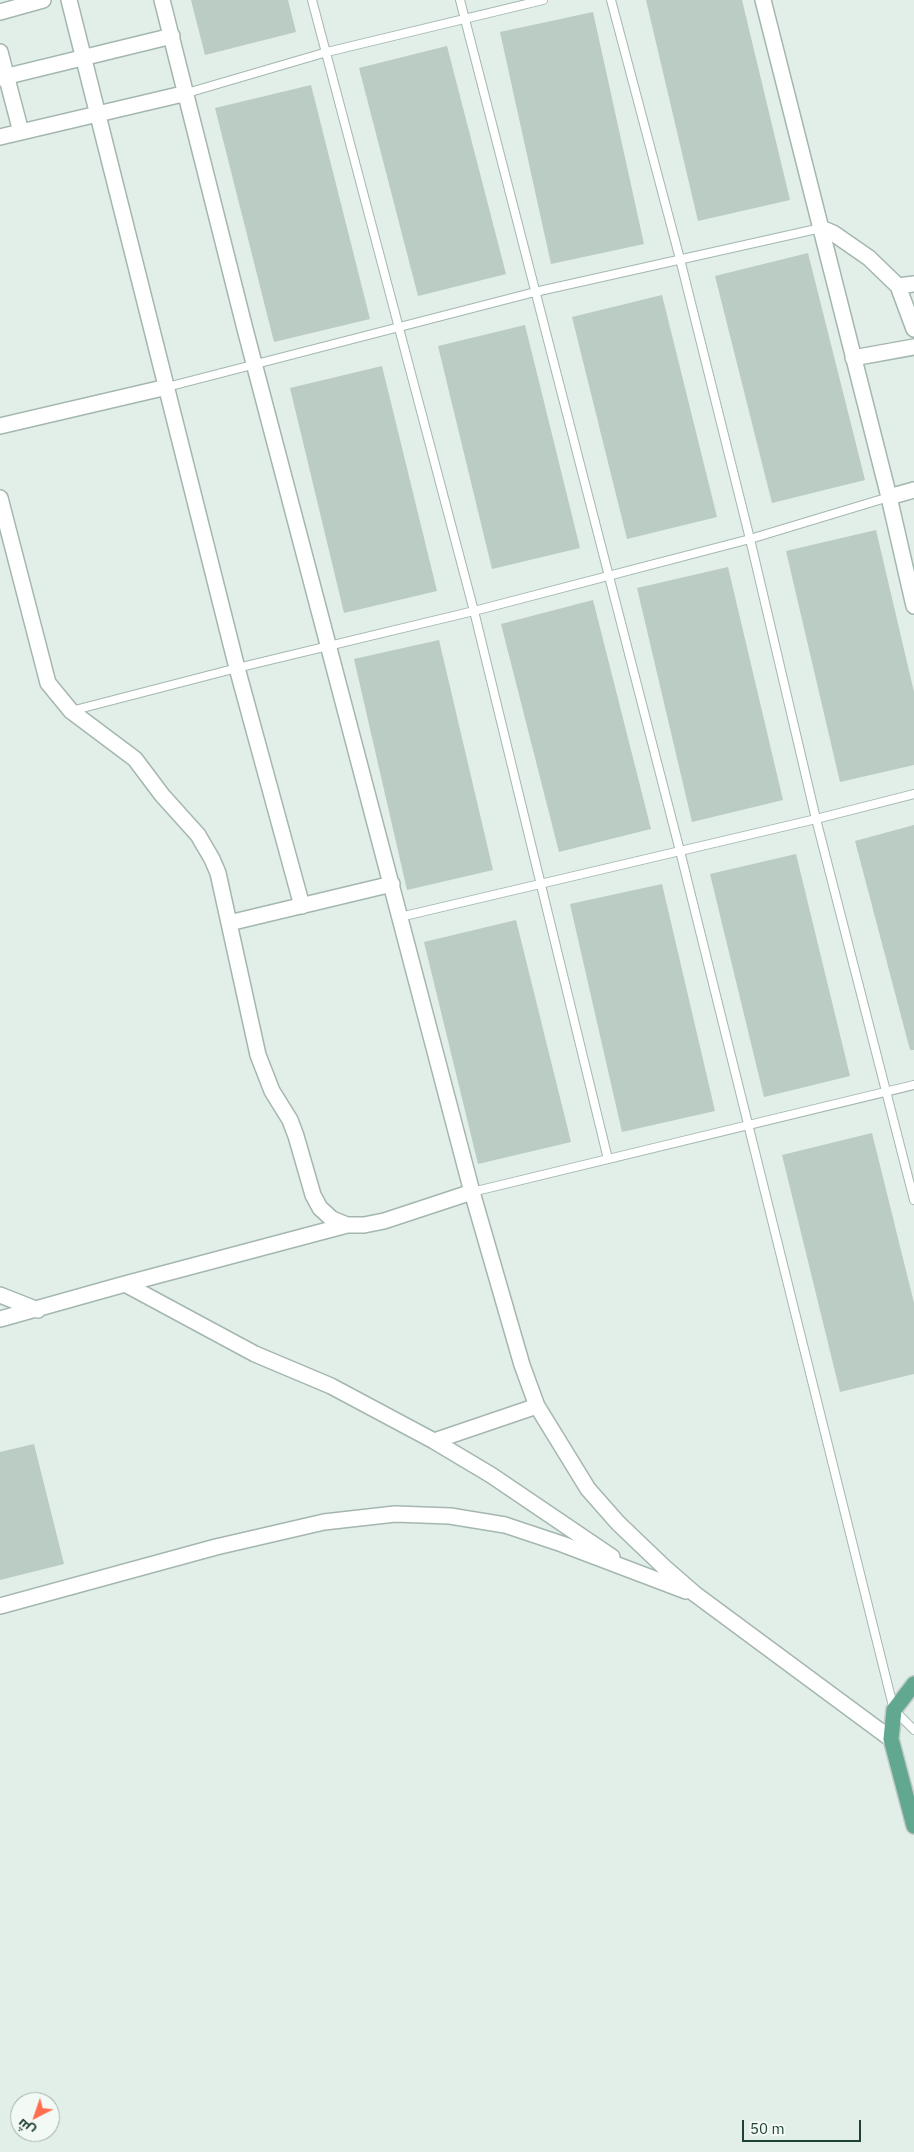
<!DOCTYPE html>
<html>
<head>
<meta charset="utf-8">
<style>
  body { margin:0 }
  #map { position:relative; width:914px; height:2152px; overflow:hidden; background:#e2eee8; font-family:"IBM Plex Sans",Cairo,sans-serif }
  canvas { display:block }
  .north { position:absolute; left:10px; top:2092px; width:50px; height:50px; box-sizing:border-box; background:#f3faf6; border:1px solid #9fb0a9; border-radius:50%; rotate:221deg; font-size:14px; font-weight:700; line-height:20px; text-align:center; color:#204136 }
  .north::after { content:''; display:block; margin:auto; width:18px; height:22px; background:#ff6e4f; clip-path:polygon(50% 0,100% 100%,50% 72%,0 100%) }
  .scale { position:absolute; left:742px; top:2120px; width:119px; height:22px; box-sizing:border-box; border:2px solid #204136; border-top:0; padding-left:6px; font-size:15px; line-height:18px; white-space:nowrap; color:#204136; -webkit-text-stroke:4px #f3faf6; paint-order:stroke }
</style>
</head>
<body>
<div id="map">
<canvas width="914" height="2152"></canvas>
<div class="north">ش</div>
<div class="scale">50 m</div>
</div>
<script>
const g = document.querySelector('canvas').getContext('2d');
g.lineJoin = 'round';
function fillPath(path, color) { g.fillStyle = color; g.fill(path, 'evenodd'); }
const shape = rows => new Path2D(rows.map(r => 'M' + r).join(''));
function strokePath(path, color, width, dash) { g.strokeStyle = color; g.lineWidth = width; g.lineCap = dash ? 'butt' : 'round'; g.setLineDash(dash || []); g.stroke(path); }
fillPath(shape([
  [191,0,288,0,296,32,205,55],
  [646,0,742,0,790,200,698,221],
  [593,12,644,244,551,264,500,32],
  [447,46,506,274,418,296,359,68],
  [311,85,370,319,274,342,215,108],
  [808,253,865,480,772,503,715,276],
  [662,295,717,517,627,539,572,317],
  [525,325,580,548,492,569,438,346],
  [382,366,437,591,344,613,290,388],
  [876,530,914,692,914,765,840,782,786,551],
  [728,567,783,800,692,822,637,588],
  [593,600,651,829,559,852,501,624],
  [439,640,493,870,407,890,354,659],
  [914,825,914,1050,910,1050,855,841],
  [796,854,850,1076,764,1097,710,874],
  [662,884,715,1111,622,1132,570,904],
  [516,920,571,1142,478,1164,424,942],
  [872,1133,914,1303,914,1374,840,1392,782,1155],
  [34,1444,64,1564,0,1580,0,1452]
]), '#baccc3');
const service = shape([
  [312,0,474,611,608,1159],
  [460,0,680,851,894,1710,914,1730],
  [611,0,680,259,750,539,816,819,914,1200],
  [187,93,327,52,543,0],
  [167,387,535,292,821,228],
  [71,711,237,668,474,611,750,539,889,497],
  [400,917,816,819,914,794],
  [472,1192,914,1085]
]);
const minor = shape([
  [69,0,237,668,302,906],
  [162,0,245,329,472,1192,522,1365,537,1406,588,1489,618,1523,664,1567,695,1594,891,1739],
  [763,0,889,497,914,606],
  [0,12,43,0],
  [0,52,21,132],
  [0,78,172,36],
  [0,137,187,93],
  [821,228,833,233,869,258,898,286,914,329],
  [898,286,914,284],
  [853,358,914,347],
  [0,426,167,387],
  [889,497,914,490],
  [0,498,48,683,71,711,135,759,162,795,198,835,212,859,218,873,258,1055,272,1091,290,1120,296,1136,313,1195,320,1208,332,1219,347,1225,364,1225,384,1221,472,1192],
  [229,923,392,884],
  [125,1284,347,1225],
  [0,1295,38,1310],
  [0,1319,125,1284,255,1354,331,1386,434,1441,491,1475,612,1557],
  [434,1441,537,1406],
  [0,1606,216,1547,324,1522,395,1514,450,1516,505,1525,562,1544,686,1591]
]);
const primary = shape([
  [914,1684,894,1710,891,1739,914,1826]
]);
strokePath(service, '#a4b7af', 10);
strokePath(minor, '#a4b7af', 18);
strokePath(primary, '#c1cac7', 18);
strokePath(service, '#fff', 8);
strokePath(minor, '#fff', 15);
strokePath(primary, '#62a891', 15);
</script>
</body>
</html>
